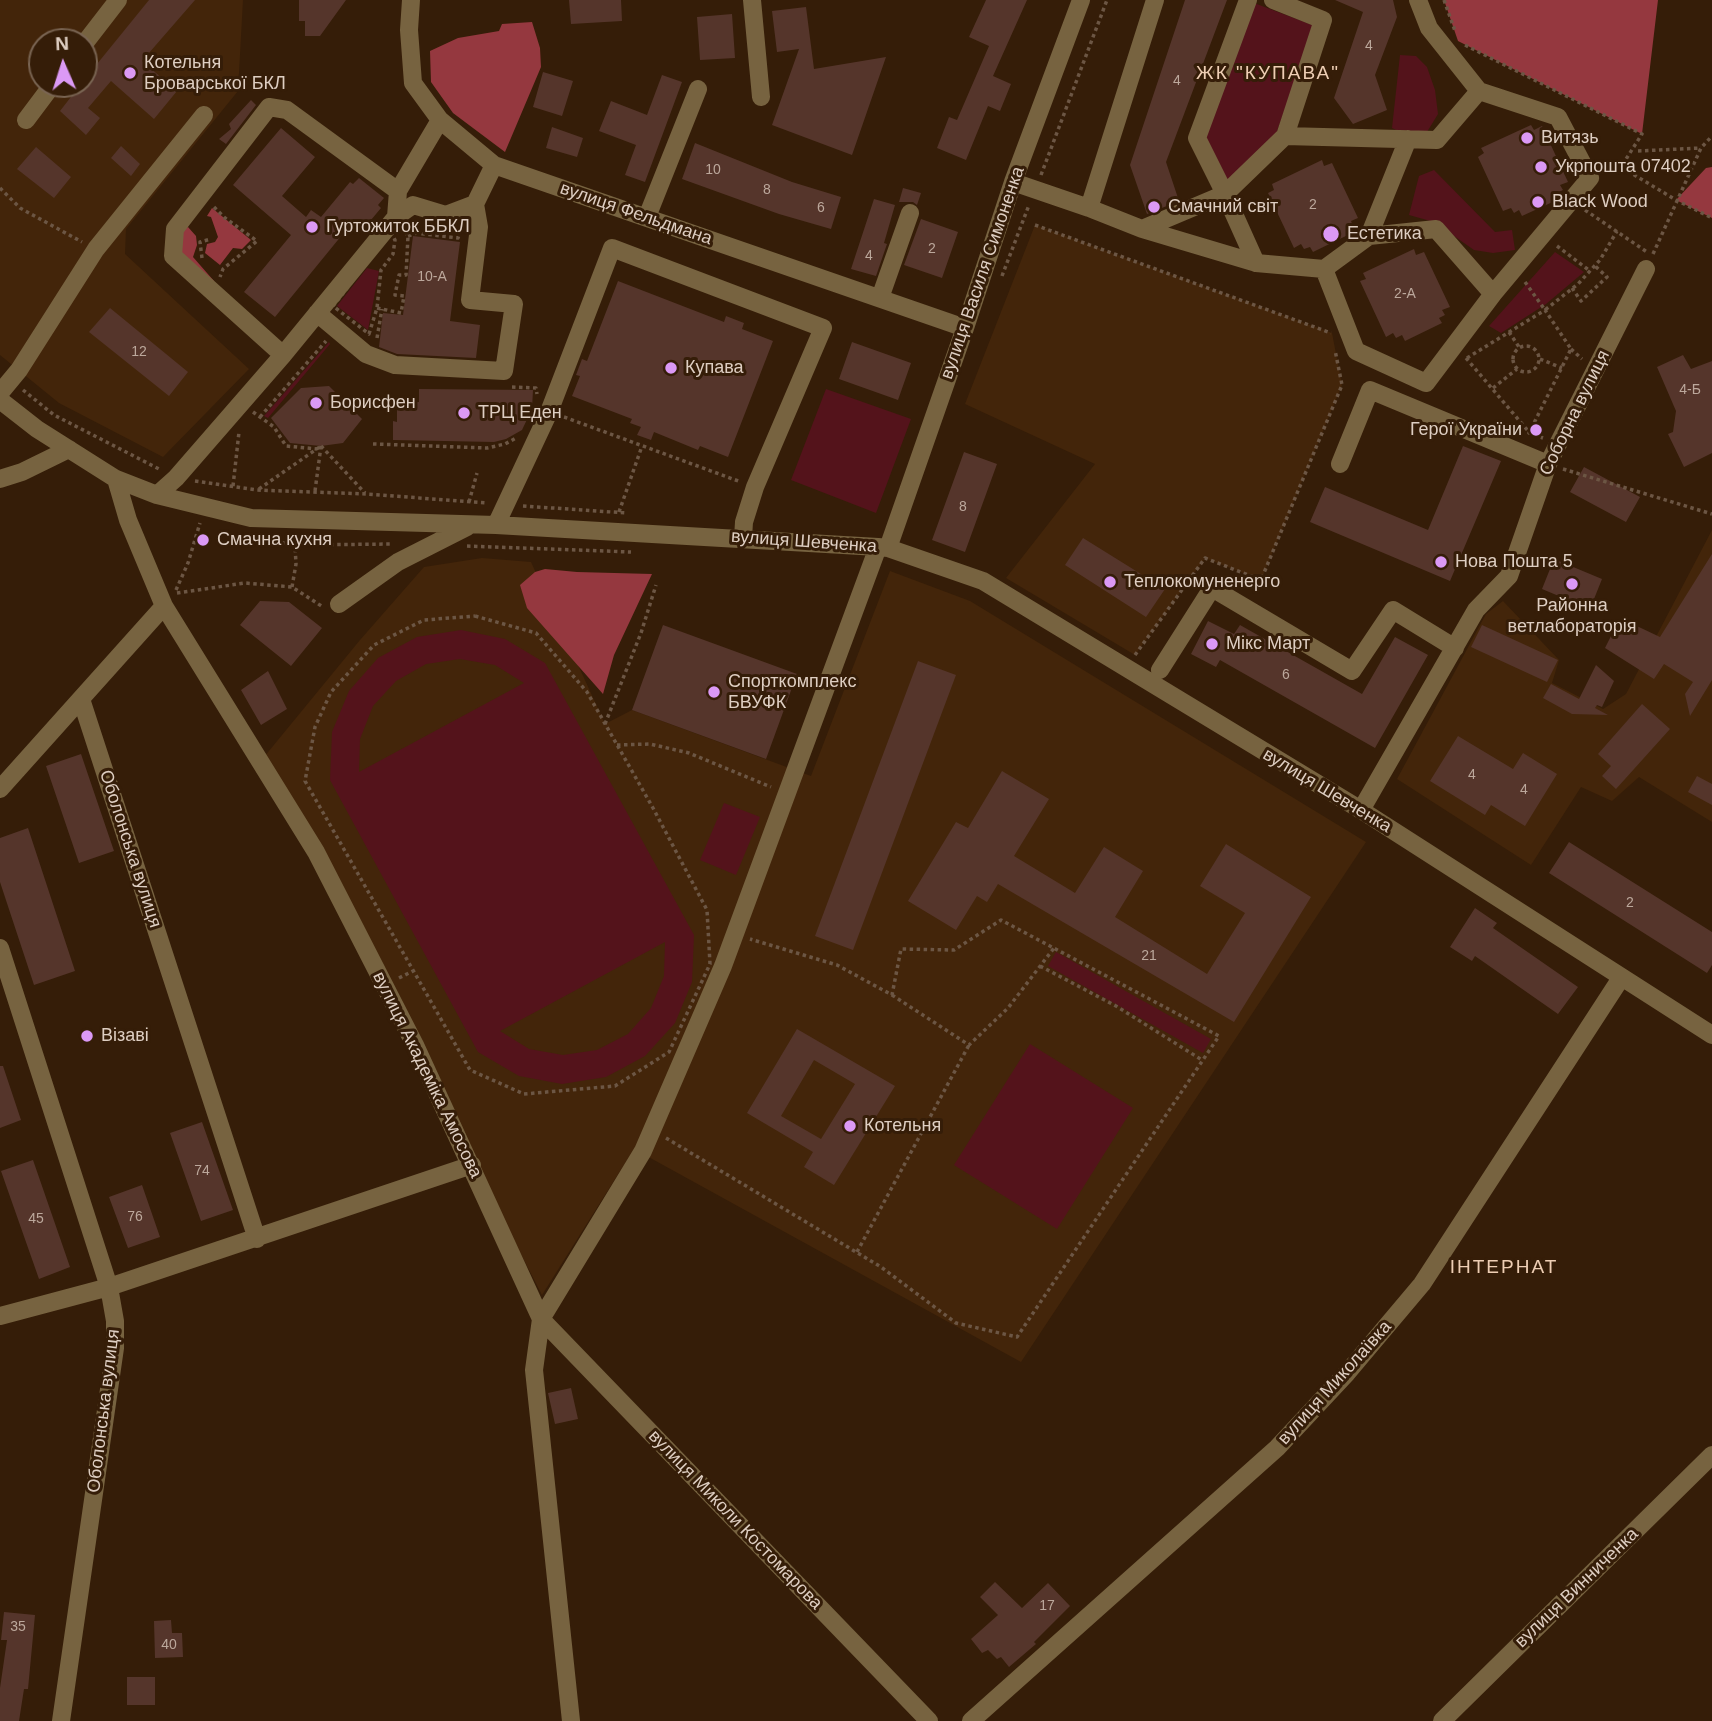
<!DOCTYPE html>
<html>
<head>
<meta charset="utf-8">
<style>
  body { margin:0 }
  #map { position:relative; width:1712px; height:1721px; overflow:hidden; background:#351d08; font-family:Helvetica,sans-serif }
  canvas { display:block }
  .north { position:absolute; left:28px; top:28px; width:70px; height:70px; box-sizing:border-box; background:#351d08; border:2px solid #796452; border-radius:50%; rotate:357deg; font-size:19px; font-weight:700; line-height:28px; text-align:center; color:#decec2 }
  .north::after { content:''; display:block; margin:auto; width:24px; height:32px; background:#db99f5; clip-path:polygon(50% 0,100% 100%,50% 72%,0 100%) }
</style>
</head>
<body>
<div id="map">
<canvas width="1712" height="1721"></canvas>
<div class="north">N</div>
</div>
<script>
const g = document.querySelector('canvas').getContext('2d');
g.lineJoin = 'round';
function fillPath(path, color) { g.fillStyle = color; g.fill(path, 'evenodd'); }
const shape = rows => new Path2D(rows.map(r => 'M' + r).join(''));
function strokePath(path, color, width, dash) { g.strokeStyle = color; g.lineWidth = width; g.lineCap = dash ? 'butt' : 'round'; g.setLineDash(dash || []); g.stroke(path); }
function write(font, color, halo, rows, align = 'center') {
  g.font = font + ' Helvetica,sans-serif'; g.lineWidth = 6; g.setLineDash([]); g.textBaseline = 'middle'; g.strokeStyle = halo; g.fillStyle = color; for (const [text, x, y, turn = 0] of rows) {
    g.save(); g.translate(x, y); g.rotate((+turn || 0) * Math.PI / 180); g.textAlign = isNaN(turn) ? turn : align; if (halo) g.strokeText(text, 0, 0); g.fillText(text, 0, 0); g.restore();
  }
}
fillPath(shape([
  [0,0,243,0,238,91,126,229,125,254,249,369,163,457,59,403,0,355],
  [42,42,84,42,84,84,42,84],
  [1035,225,1332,333,1342,385,1261,580,1205,558,1135,655,1006,578,1095,464,965,404],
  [1712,530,1712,822,1639,777,1612,801,1581,787,1531,865,1397,779,1486,614,1503,601,1559,660,1552,683,1603,709,1626,694],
  [482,558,531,562,605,724,632,710,811,776,890,571,970,601,1366,842,1021,1362,634,1149,542,1295,264,757,360,640,424,567]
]), '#43250a');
fillPath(shape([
  [1254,3,1315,26,1275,137,1228,183,1205,138],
  [1400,55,1416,56,1427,67,1435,90,1438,114,1427,132,1411,137,1392,128],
  [1434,170,1495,232,1512,230,1515,250,1493,253,1474,250,1434,222,1409,215,1419,176],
  [1555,252,1584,272,1546,304,1501,333,1489,326],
  [367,268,379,271,368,330,337,306],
  [329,342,330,344,268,418,264,416],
  [826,389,911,419,876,513,791,480],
  [461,630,505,639,545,663,694,935,692,982,675,1023,645,1056,606,1077,562,1084,519,1076,478,1052,330,780,332,732,349,691,378,658,417,637],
  [460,659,495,665,524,683,359,772,360,739,373,706,396,681,426,664],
  [665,942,664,976,651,1008,628,1034,597,1050,563,1055,529,1049,500,1031],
  [724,803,760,817,736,875,700,860],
  [1056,952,1211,1039,1203,1053,1048,966],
  [1030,1044,1133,1108,1057,1229,954,1165]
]), '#54131b');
fillPath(shape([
  [1444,0,1658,0,1642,134,1458,41],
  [532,22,540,48,541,67,505,152,453,113,431,82,430,51,458,38,499,31,502,24],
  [1712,167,1712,218,1676,200,1706,168],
  [212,208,251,240,242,249,233,248,220,265,205,253,207,244,215,242,218,237,211,217,207,216],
  [188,227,196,236,197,245,193,257,214,281,213,287,178,254,178,231],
  [545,569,577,572,652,574,614,655,603,694,527,608,520,585,535,572]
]), '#95383f');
fillPath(shape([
  [149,0,195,0,142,61,177,91,154,119,111,81,88,108,100,118,86,135,60,111,81,84,84,84,84,80],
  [299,0,346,0,320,36,305,36,305,21,299,21],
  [569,0,621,0,622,21,571,24],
  [986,0,1027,0,993,76,1011,84,1000,111,988,106,966,160,937,148,949,117,957,120,989,46,969,37],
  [1185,0,1227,0,1166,162,1179,201,1147,214,1130,165],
  [1335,0,1393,0,1397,17,1375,75,1387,110,1353,124,1334,98,1363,12],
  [806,7,814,69,886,57,852,155,772,125,799,49,777,52,772,11],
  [732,14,735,58,700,60,697,17],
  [543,72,573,81,562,116,533,107],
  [662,75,682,82,645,182,625,175,636,145,599,131,611,101,647,115],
  [251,100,256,105,226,144,219,139,231,129,229,124],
  [1531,125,1534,130,1542,126,1568,182,1560,185,1563,190,1557,193,1559,197,1557,200,1522,216,1519,210,1514,213,1511,208,1503,211,1478,157,1484,153,1481,148],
  [552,127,583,138,577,157,546,148],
  [281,128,315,157,282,196,306,217,311,210,321,217,350,182,353,184,359,178,384,198,378,205,381,208,361,232,351,224,275,317,244,292,291,235,233,185],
  [695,143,792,182,841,197,831,229,779,214,682,179],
  [121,146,140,164,131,176,111,158],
  [36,147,71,177,54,198,17,169],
  [1322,160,1324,166,1332,163,1358,218,1351,221,1353,226,1347,229,1350,234,1313,252,1310,247,1304,249,1301,244,1294,248,1268,193,1274,190,1272,184],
  [903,188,921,193,917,205,913,202,899,202],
  [874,199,895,205,884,243,887,244,876,276,851,269],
  [921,219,958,232,942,278,904,265],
  [413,236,460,242,450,321,480,325,476,358,397,354,379,347,383,313,403,315],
  [1414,249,1416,255,1424,252,1450,307,1442,310,1445,315,1439,318,1442,323,1405,341,1402,335,1396,338,1393,333,1386,337,1360,281,1366,279,1363,273],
  [618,281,724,322,726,316,744,323,742,329,773,341,728,457,700,446,698,450,654,432,651,440,637,435,641,427,630,423,632,419,572,396,580,376,576,375,582,359,587,361],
  [110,308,188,372,169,396,89,332],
  [852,342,911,363,898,400,839,379],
  [1683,355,1691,369,1712,361,1712,453,1684,467,1668,434,1673,432,1676,411,1657,367],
  [329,386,362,419,343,443,321,446,290,443,271,418,301,388],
  [419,389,533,390,532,409,522,430,506,439,494,442,393,440,393,421,397,422,397,401,419,402],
  [1463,446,1501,461,1450,581,1310,522,1325,487,1428,530],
  [964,452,997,464,965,552,932,540],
  [1584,467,1640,497,1626,522,1570,492],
  [1083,538,1165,589,1146,617,1065,565],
  [1712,554,1712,680,1690,716,1685,694,1693,682,1664,664,1654,679,1605,648,1616,626,1618,627,1622,619,1660,637],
  [1554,559,1602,579,1590,609,1542,589],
  [260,601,289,602,322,628,291,666,240,625],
  [1208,621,1234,634,1240,625,1362,694,1395,637,1428,655,1375,748,1220,660,1216,667,1191,654],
  [663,625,797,674,766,759,632,710],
  [1482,625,1558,660,1547,682,1471,647],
  [918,661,956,675,853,950,815,936],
  [1596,665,1614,681,1602,707,1597,705,1595,708,1608,715,1572,714,1543,698,1551,684,1579,699],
  [268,671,287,709,261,725,241,690],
  [1642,704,1670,729,1616,789,1602,776,1611,766,1598,754],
  [1458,736,1513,769,1523,753,1557,774,1525,826,1491,805,1485,815,1430,781],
  [81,754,114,851,79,863,46,766],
  [1002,771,1049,799,1014,856,1075,893,1104,847,1143,871,1115,917,1207,974,1245,913,1200,886,1226,844,1311,897,1234,1022,998,884,987,902,977,896,956,930,908,901,956,822,968,828],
  [1697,776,1712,784,1712,805,1688,792],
  [28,828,75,971,34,985,0,882,0,838],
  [1569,842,1712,932,1712,965,1707,973,1549,873],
  [1475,908,1497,923,1493,928,1578,987,1558,1014,1475,956,1472,961,1450,947],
  [797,1029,895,1086,834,1185,804,1167,813,1152,747,1113],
  [814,1060,855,1084,821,1139,781,1116],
  [0,1066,3,1066,21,1120,0,1128],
  [202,1122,233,1210,201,1221,170,1133],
  [33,1160,70,1267,39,1279,1,1171],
  [142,1185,160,1237,128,1248,109,1197],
  [571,1388,578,1419,555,1424,548,1393],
  [995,1582,1022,1608,1048,1583,1070,1606,1034,1642,1036,1644,1009,1667,1001,1657,997,1659,988,1650,982,1653,971,1639,998,1615,980,1597],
  [4,1612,35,1615,28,1689,24,1689,19,1721,0,1721,0,1688,7,1640,1,1640],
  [171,1620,172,1633,182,1633,183,1657,155,1658,154,1621],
  [127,1677,155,1677,155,1705,127,1705]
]), '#55352b');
strokePath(shape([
  [1444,0,1455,31],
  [1465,45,1642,134,1621,167,1676,200,1712,218],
  [1638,151,1701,148],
  [1041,175,1107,0],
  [0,188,20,208,82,242],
  [214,207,225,218,257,241,223,269,220,277],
  [1585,210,1647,252],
  [1035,225,1331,333],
  [391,232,395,240,393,254,381,270,377,308,369,334,333,306,391,232],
  [408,236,416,233,458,238,459,235],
  [1557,246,1590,271],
  [1653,254,1701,148,1712,136],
  [202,258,200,242,211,239],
  [1002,276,1029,205],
  [1525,282,1545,310,1578,284,1600,260,1617,231],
  [1572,288,1581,301,1607,277,1595,266],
  [377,308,401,313,404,296,395,295,399,275,406,275,408,236,405,231],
  [1509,332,1519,347],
  [377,338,382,309],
  '1513 359a13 13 0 1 1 26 0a13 13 0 1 1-26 0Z',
  [1571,349,1582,359],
  [1466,358,1529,432],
  [1467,358,1545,310,1571,349,1529,433,1543,438],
  [1540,359,1562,368],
  [512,387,536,388,537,394],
  [1493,388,1517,369],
  [23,390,54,415,161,470],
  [253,412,274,427,286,446,317,449],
  [260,417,326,341],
  [564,417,741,482],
  [373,444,487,448,505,444,516,438],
  [321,446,365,493],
  [1563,469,1712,514],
  [195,481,257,490,366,494,487,503],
  [233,486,239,432],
  [259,489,321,446],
  [315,491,321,446],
  [469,502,477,473],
  [523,506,627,513],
  [619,512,642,446],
  [254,537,295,545,393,544],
  [467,546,631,552],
  [292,587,296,564,295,545],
  [176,590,188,563,200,523],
  [177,593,245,583,292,587,323,607],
  [475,616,536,633,587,692,653,808,707,910,710,964,669,1052,615,1086,524,1094,470,1070,305,781,315,727,331,692,374,645,424,620,475,616],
  [1135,655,1205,558,1261,580,1342,385,1335,350],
  [605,724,641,633,656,585],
  [617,745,650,744,689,753,771,787],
  [1040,966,1116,1006,1202,1060],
  [399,978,413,971],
  [892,995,969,1045,1008,1008,1054,948],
  [666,1138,881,1267,956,1323,1017,1337,1219,1036,1001,920,954,950,901,949,892,995,837,965,750,939],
  [857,1252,969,1045]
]), '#6c5644', 3.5, [3.5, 3.5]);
strokePath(shape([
  [411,0,409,30,413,83,440,120,494,165,965,328],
  [752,0,761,97],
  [1273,0,1323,20,1285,136],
  [84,44,118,0],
  [26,120,53,84],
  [1013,182,1089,208,1142,229,1256,263,1324,269,1356,351,1426,383,1493,294,1590,178,1558,117,1479,91,1429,28,1418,0],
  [398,191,440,120],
  [1089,208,1155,0],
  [647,217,698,89],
  [1142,229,1225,194,1197,138,1248,0],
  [1369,236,1408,139],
  [1256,263,1225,194,1285,136,1437,140,1479,91],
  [1324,269,1369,236,1436,229,1493,294],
  [880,298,910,213],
  [317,313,366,354,395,365,504,371,514,304,470,300,479,227,475,204],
  [283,355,173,256,175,229,269,107,287,110,398,191,396,217],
  [0,393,19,370,96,249,204,115],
  [0,400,37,429,116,479,157,495,251,518,496,525,878,547,888,548,983,581,1361,810,1712,1035],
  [1340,464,1370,390,1548,464],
  [0,479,22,472,69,449],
  [116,479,128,520,164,606,316,852,415,1045,541,1319,534,1370,571,1721],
  [157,495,176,478,283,355,396,217,413,205,446,215,475,204,494,165],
  [496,525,549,412,612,248,823,328,755,487,744,522,743,538],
  [878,547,723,966,643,1151,541,1319,929,1721],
  [888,548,965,328,1013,182,1081,0],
  [339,604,398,562,467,527],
  [1160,670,1212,588,1352,671,1393,610,1455,648],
  [81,699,257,1239],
  [0,789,164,606],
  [1361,810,1476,610,1509,576,1548,464,1646,269],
  [0,948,109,1287,115,1321,115,1348,61,1721],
  [0,1316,109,1287,472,1165],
  [971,1721,1277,1448,1347,1373,1422,1284,1621,978],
  [1442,1721,1712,1455]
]), '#776340', 18);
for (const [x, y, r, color] of [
  [130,73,7,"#db99f5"],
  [1527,138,7,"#db99f5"],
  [1541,167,7,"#db99f5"],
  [1538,202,7,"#db99f5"],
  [1154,207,7,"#db99f5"],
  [312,227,7,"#db99f5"],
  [1331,234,9,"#db99f5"],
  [671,368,7,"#db99f5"],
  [316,403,7,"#db99f5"],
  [464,413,7,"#db99f5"],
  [1536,430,7,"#db99f5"],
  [203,540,7,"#db99f5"],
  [1441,562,7,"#db99f5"],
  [1110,582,7,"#db99f5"],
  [1572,584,7,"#db99f5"],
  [1212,644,7,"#db99f5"],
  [714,692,7,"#db99f5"],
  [87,1036,7,"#db99f5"],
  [850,1126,7,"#db99f5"]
]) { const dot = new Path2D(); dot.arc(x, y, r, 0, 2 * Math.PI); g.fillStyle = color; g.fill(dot); strokePath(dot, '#351d08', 2.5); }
write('14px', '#bca89c', null, [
  ["4",1369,46],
  ["4",1177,81],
  ["10",713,170],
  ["8",767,190],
  ["2",1313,205],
  ["6",821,208],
  ["2",932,249],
  ["4",869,256],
  ["10-А",432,277],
  ["2-А",1405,294],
  ["12",139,352],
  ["4-Б",1690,390],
  ["8",963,507],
  ["6",1286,675],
  ["4",1472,775],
  ["4",1524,790],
  ["2",1630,903],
  ["21",1149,956],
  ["74",202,1171],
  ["76",135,1217],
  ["45",36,1219],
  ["17",1047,1606],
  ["35",18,1627],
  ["40",169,1645]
]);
write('18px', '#decec2', '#351d08', [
  ["Котельня",144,63],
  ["Броварської БКЛ",144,84],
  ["Витязь",1541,138],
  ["Укрпошта 07402",1555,167],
  ["Black Wood",1552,202],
  ["Смачний світ",1168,207],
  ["Гуртожиток ББКЛ",326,227],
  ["Естетика",1347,234],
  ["Купава",685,368],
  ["Борисфен",330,403],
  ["ТРЦ Еден",478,413],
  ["Герої України",1522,430,"right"],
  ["Смачна кухня",217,540],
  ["Нова Пошта 5",1455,562],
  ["Теплокомуненерго",1124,582],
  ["Районна",1572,606,"center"],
  ["ветлабораторія",1572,627,"center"],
  ["Мікс Март",1226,644],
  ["Спорткомплекс",728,682],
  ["БВУФК",728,703],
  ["Візаві",101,1036],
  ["Котельня",864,1126]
], 'left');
write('18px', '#decec2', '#351d08', [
  ["вулиця Фельдмана",636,214,19],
  ["вулиця Василя Симоненка",983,273,-71],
  ["Соборна вулиця",1575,413,-64],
  ["вулиця Шевченка",804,542,4],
  ["вулиця Шевченка",1327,791,31],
  ["Оболонська вулиця",130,849,72],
  ["вулиця Академіка Амосова",427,1075,64],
  ["вулиця Миколаївка",1335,1383,-48],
  ["Оболонська вулиця",104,1411,-83],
  ["вулиця Миколи Костомарова",735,1520,46],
  ["вулиця Винниченка",1577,1588,-44]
]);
g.letterSpacing = '2px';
write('19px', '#eeceb4', '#351d08', [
  ["ЖК \"КУПАВА\"",1268,74],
  ["ІНТЕРНАТ",1504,1268]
]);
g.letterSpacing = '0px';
</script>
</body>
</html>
